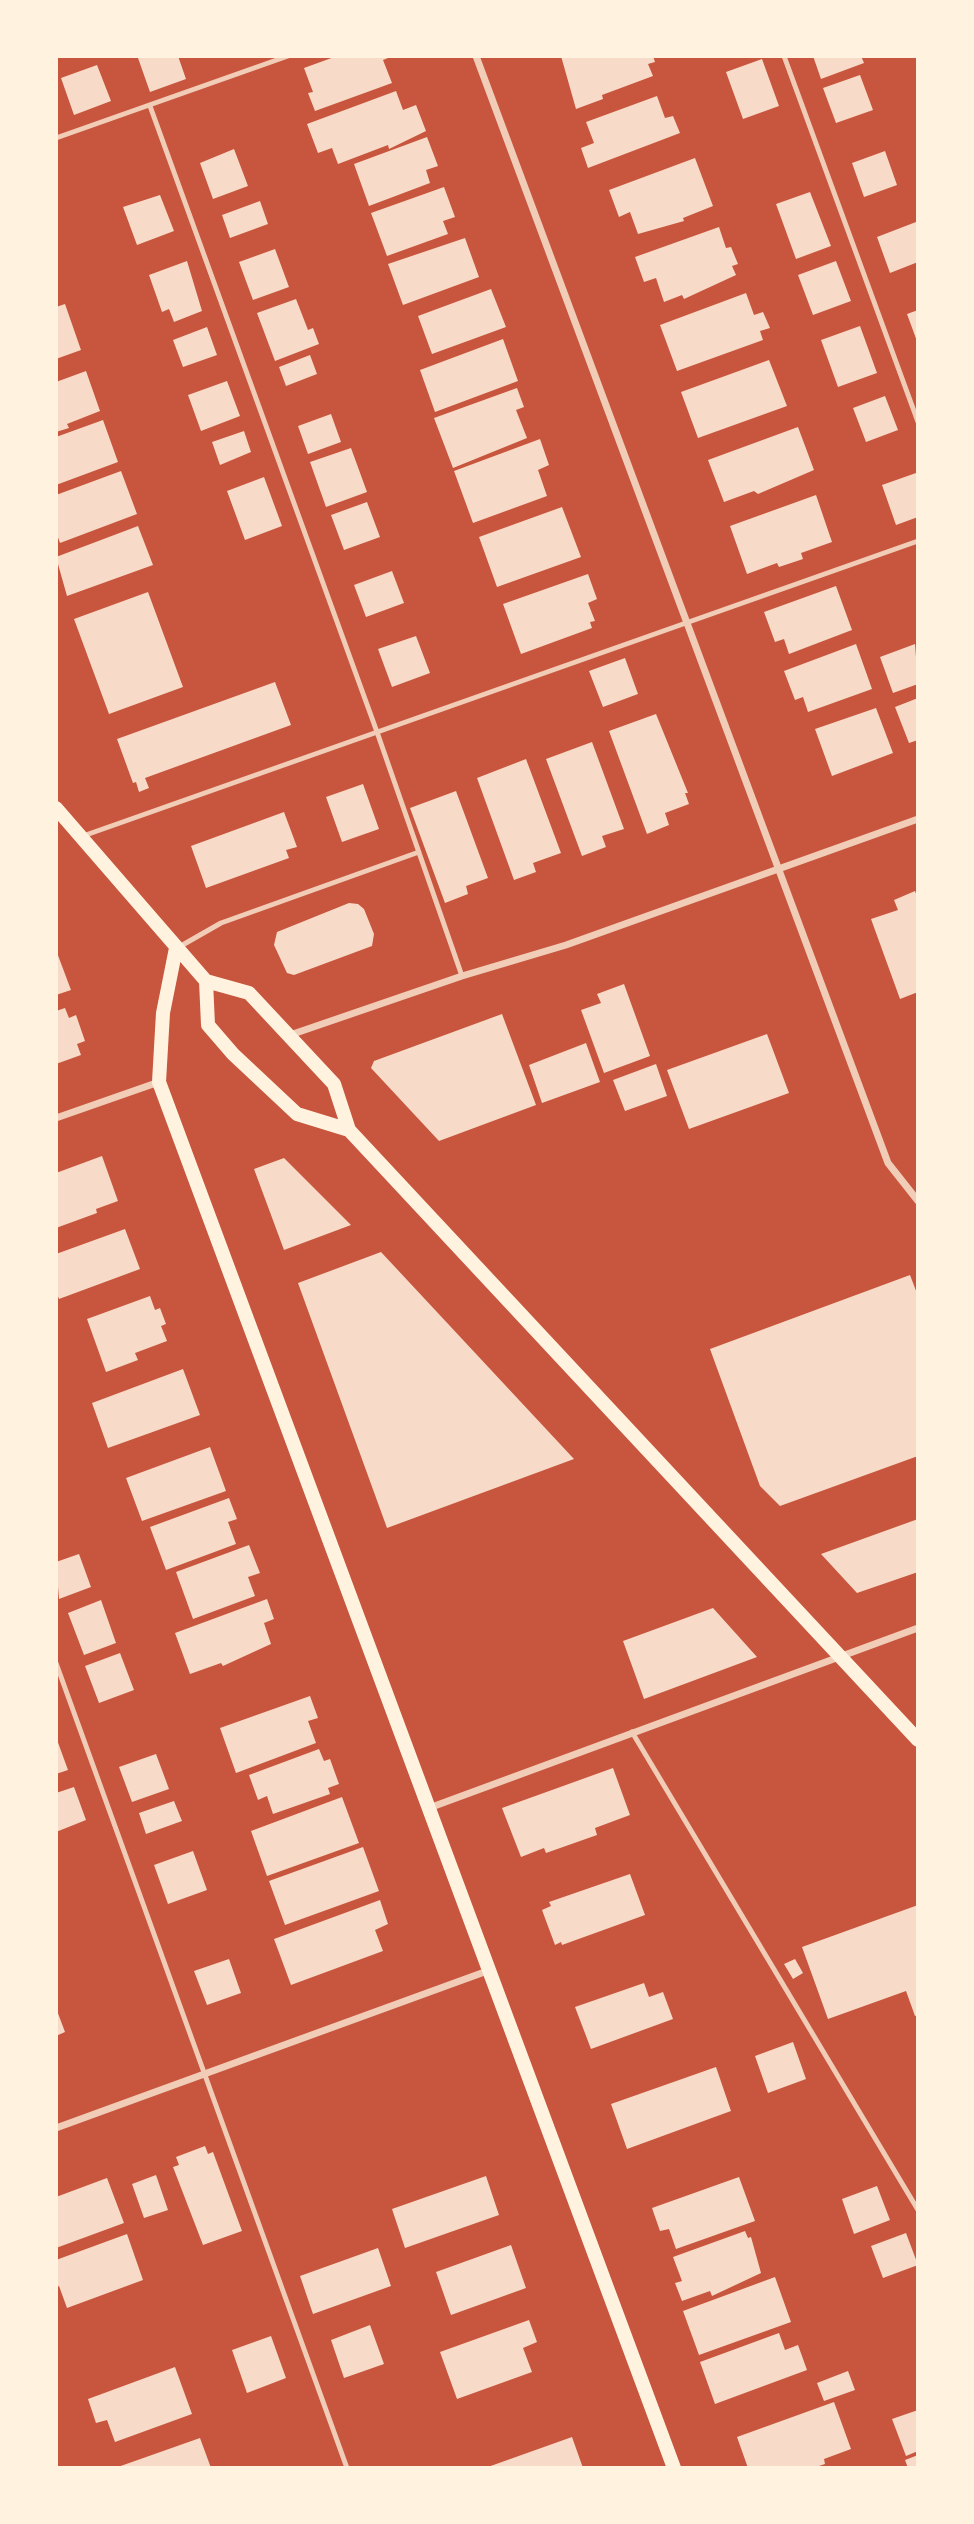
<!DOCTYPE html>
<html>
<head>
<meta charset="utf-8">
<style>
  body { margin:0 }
  #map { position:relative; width:974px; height:2524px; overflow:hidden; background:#c8553d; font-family:Montserrat,sans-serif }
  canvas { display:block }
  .frame { position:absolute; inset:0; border:58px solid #fff3e0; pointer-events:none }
</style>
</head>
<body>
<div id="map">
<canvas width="974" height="2524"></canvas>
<div class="frame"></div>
</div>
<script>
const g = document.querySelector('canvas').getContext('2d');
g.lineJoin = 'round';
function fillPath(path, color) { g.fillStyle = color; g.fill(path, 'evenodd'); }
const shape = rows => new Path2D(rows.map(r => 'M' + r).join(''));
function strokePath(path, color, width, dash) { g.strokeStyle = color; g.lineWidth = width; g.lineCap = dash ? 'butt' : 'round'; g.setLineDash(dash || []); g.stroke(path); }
fillPath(shape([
  [144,56,178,56,186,79,150,92,138,58],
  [337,56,393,56,383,60,392,83,315,111,308,93,313,92,304,68],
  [561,56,653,56,655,62,648,64,653,76,602,95,603,99,576,109],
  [813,56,861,56,864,63,821,79],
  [762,59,779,106,743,119,726,72],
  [97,65,111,101,74,115,61,78],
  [860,75,873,110,836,123,823,88],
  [396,91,403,110,416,105,426,131,389,149,388,145,338,164,332,148,318,153,307,124],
  [657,96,665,118,673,116,680,133,588,168,581,148,594,143,586,122],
  [427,137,438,166,426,170,430,183,369,206,354,164],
  [234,149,248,186,213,199,200,163],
  [885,151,897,185,864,197,852,163],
  [695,158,713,206,683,218,684,221,638,234,630,212,619,217,609,190],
  [444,187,455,217,443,221,448,234,387,256,371,213],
  [810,192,831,246,796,259,776,204],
  [160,195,174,231,137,245,123,207],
  [260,201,268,224,230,238,222,215],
  [916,222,918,262,890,273,877,237],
  [719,227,726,248,731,247,738,264,732,266,736,275,684,299,682,295,664,302,656,278,644,282,635,257],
  [465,238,479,277,403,305,388,264],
  [275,249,289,287,253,300,239,262],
  [187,261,202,311,174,322,169,309,162,312,149,275],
  [836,261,851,301,813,315,798,275],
  [491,289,506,327,432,354,418,316],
  [746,293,754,315,763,312,770,328,760,331,763,340,677,371,660,325],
  [296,299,308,330,313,328,319,344,275,361,257,313],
  [65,304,81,350,56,359,56,307],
  [918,310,918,344,907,314],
  [860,326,877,373,838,387,821,340],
  [207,327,217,355,183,367,173,340],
  [503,339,518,381,435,412,420,370],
  [310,355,317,374,286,386,279,367],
  [769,360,787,406,698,438,681,392],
  [86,371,100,411,67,424,69,428,56,432,56,382],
  [227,381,240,416,201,431,188,395],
  [517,388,524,407,516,410,527,438,453,468,434,418],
  [885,396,898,430,866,442,853,408],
  [331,414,341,442,308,454,298,426],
  [103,420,118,462,56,485,56,437],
  [798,427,814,470,758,494,754,491,724,502,708,460],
  [244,431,251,452,220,465,212,442],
  [540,439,549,465,538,470,547,496,473,523,454,471],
  [351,448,367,492,326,507,310,462],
  [121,471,137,514,60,543,56,532,56,495],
  [916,473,918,517,896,525,882,485],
  [264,477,282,526,245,540,227,491],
  [816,495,832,542,801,553,803,559,779,567,777,563,747,574,730,526],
  [367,502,380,537,344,550,331,515],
  [562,507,581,557,497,587,479,537],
  [138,526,153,565,67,596,56,557],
  [392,571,404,603,366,617,354,585],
  [588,574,597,599,588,603,595,621,590,622,592,628,521,654,503,604],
  [836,586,852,630,789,654,784,639,775,642,764,612],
  [148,592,183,687,109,714,74,619],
  [416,636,430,673,392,687,378,649],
  [856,644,872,689,808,712,803,697,795,700,784,671],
  [915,644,918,684,893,693,880,657],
  [625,658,638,694,603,707,589,671],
  [275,682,291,725,145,778,149,788,139,792,136,782,133,783,117,739],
  [918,698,918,740,909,743,895,707],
  [876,708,893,753,832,776,815,729],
  [656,714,688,793,685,793,689,804,665,813,669,825,647,834,609,731],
  [592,742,624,829,602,836,606,847,582,856,546,759],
  [526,759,561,853,533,863,536,872,514,880,477,778],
  [363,784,379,829,342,842,326,797],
  [456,791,488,878,466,886,468,894,445,903,410,808],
  [284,812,297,847,286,850,289,858,206,888,191,846],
  [915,891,918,899,918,992,900,999,871,919,898,910,894,900],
  [349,903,358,904,364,909,374,934,372,946,294,975,287,973,274,945,277,932],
  [56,950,71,990,56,995],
  [624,984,650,1056,604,1073,581,1010,601,1003,597,994],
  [65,1008,69,1018,76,1015,85,1041,77,1044,81,1055,56,1064,56,1011],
  [502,1014,536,1105,439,1141,371,1068,374,1061],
  [767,1034,789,1093,689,1129,667,1070],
  [586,1043,600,1082,542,1103,529,1065],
  [656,1064,667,1096,625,1111,613,1080],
  [102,1156,118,1201,96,1209,97,1213,56,1228,56,1173],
  [284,1158,351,1225,284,1250,254,1169],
  [125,1229,140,1269,59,1299,56,1291,56,1254],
  [381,1252,574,1459,387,1528,298,1283],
  [910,1275,918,1296,918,1456,780,1506,760,1486,710,1349],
  [150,1296,155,1310,160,1308,166,1324,161,1326,167,1341,135,1353,138,1360,106,1372,87,1319],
  [183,1369,200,1415,108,1448,92,1403],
  [210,1447,226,1491,142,1521,126,1478],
  [229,1498,237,1519,228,1522,236,1544,166,1570,150,1527],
  [918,1519,918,1572,857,1593,821,1554],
  [249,1545,260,1573,248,1577,255,1596,193,1619,176,1572],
  [79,1554,91,1587,59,1599,56,1562],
  [267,1599,274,1619,264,1623,271,1644,223,1666,221,1663,190,1674,175,1633],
  [101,1600,116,1643,84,1655,68,1613],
  [713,1608,757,1657,644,1699,623,1641],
  [120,1653,134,1690,99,1703,85,1666],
  [310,1696,318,1718,308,1721,316,1743,236,1773,220,1728],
  [56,1737,68,1770,56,1774],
  [319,1749,324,1761,330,1759,339,1784,328,1788,330,1794,273,1814,267,1796,258,1800,249,1775],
  [156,1754,169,1789,132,1802,119,1767],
  [613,1768,630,1815,595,1828,597,1835,546,1853,544,1848,521,1857,502,1808],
  [74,1787,86,1820,56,1832,56,1793],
  [342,1797,359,1843,267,1876,251,1831],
  [174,1801,182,1821,146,1834,139,1813],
  [363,1847,379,1891,285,1925,269,1881],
  [193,1851,207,1890,168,1904,154,1865],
  [630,1874,645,1915,562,1945,561,1942,555,1945,542,1910,551,1906,549,1902],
  [380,1900,388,1924,375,1930,383,1951,291,1985,274,1939],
  [918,1905,918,2015,915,2016,906,1991,828,2019,802,1947],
  [229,1959,241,1993,207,2005,194,1971],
  [795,1959,803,1973,793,1979,784,1964],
  [644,1983,649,1997,663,1992,673,2019,591,2049,575,2007],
  [56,2008,65,2032,56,2036],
  [793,2042,806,2079,768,2093,755,2056],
  [716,2067,731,2111,627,2149,611,2104],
  [205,2146,208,2154,213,2152,242,2231,203,2245,173,2167,179,2165,176,2157],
  [156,2175,168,2210,144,2218,132,2184],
  [486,2176,499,2215,405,2248,392,2209],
  [739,2177,755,2221,676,2249,669,2229,660,2231,652,2208],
  [107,2178,124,2223,56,2248,56,2197],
  [877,2186,890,2220,854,2234,842,2199],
  [745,2231,748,2238,751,2237,761,2273,712,2296,710,2291,682,2301,675,2283,682,2281,673,2257],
  [906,2233,918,2265,883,2278,871,2246],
  [127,2234,143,2280,67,2308,59,2286,56,2287,56,2260],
  [511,2245,526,2288,451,2315,436,2272],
  [378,2248,391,2286,313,2314,300,2276],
  [775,2277,791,2322,699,2355,683,2311],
  [529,2320,537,2342,523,2348,532,2372,457,2399,440,2352],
  [370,2325,384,2364,344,2378,331,2340],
  [779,2333,785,2350,798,2345,807,2370,715,2404,700,2362],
  [271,2336,286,2378,247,2393,232,2350],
  [175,2367,192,2414,115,2442,107,2420,96,2423,88,2399],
  [848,2371,855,2390,824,2401,817,2383],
  [834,2402,851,2449,824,2459,825,2464,813,2468,748,2468,737,2437],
  [918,2410,918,2451,906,2456,892,2419],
  [572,2437,583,2468,485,2468],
  [200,2438,211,2468,115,2468],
  [918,2455,918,2468,908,2468,905,2460]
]), '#f7dbc8');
strokePath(shape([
  [784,56,918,422],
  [150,106,377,732,462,976],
  [56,138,288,56],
  [83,836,918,541],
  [179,947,221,923,419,852],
  [56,1663,347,2468],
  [632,1732,918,2210]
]), '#f1ccb7', 5);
strokePath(shape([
  [476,56,888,1163,918,1201],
  [290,1035,462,976,566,945,918,819],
  [56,1118,159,1082],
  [429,1808,918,1628],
  [56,2128,490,1970]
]), '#f1ccb7', 7);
strokePath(shape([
  [56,808,206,981,249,993,334,1084,349,1130,918,1740],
  [176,948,163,1013,159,1082,674,2468],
  [206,981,208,1025,233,1054,297,1114,349,1130]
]), '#fff3e0', 14);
</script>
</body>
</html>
